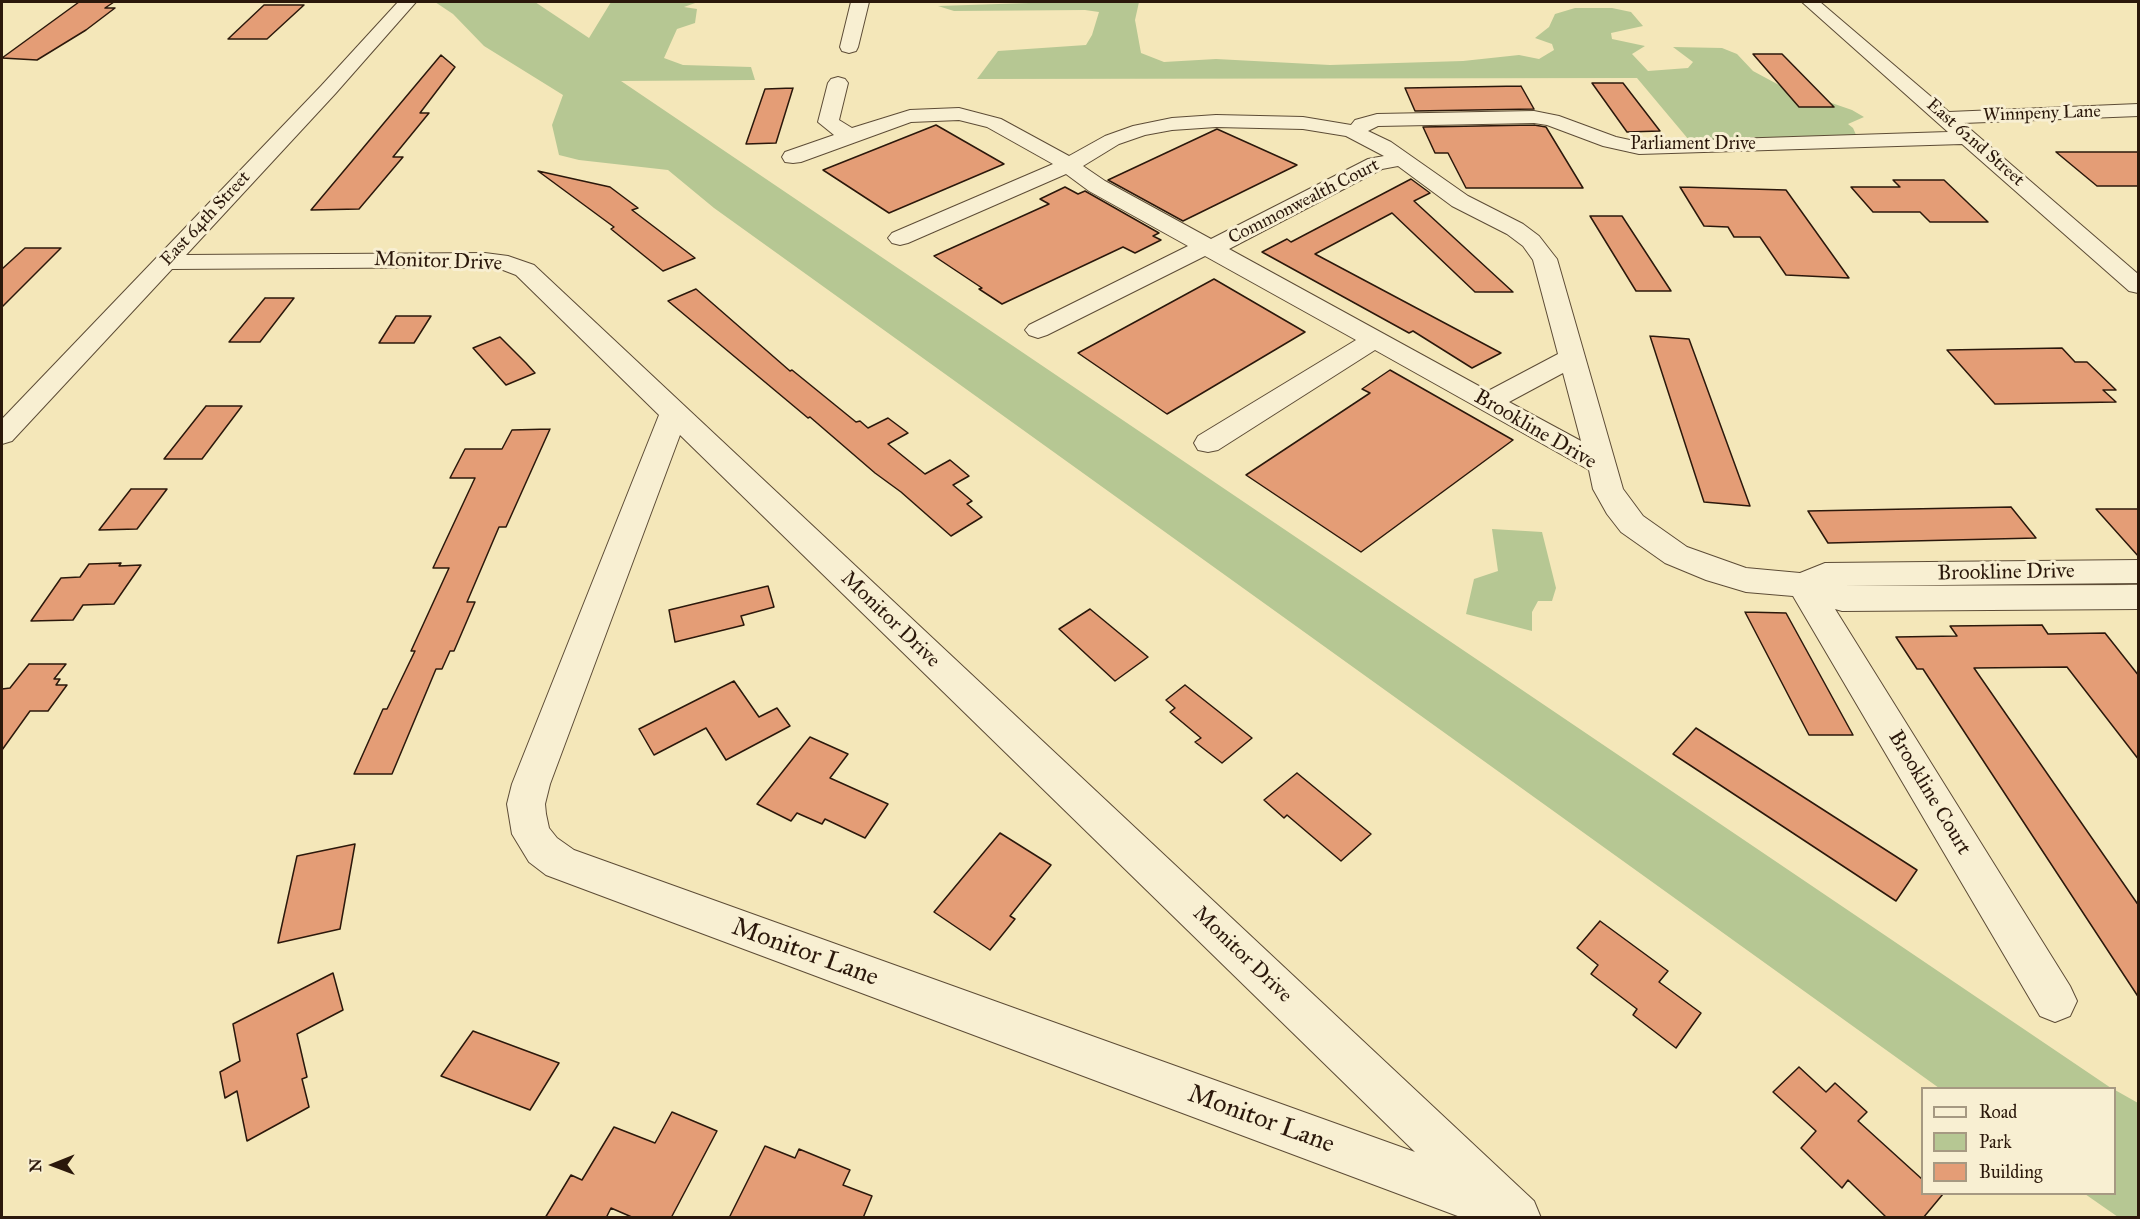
<!DOCTYPE html>
<html>
<head>
<meta charset="utf-8">
<style>
  body { margin:0 }
  #map { position:relative; width:2140px; height:1219px; overflow:hidden; background:#f4e7b9; font-family:"IM FELL Great Primer",serif }
  canvas { display:block }
  .frame { position:absolute; inset:0; border:3px solid #2b180b; pointer-events:none }
  .legend { position:absolute; left:1921px; top:1087px; width:195px; height:108px; box-sizing:border-box; background:#f8efd2; border:2px solid #a69982; margin:0; padding:8px 10px; list-style:none; font-size:18px; color:#2b180b }
  .legend li { display:flex; align-items:center; gap:12px; height:30px }
  .legend b { width:30px; border:2px solid #a69982 }
  .north { position:absolute; left:24px; top:1135px; width:60px; height:60px; -webkit-text-stroke:4px #f8efd2; paint-order:stroke; rotate:269deg; font-size:16px; font-weight:700; line-height:24px; text-align:center; color:#2b180b }
  .north::after { content:''; display:block; margin:auto; width:21px; height:27px; background:#2b180b; clip-path:polygon(50% 0,100% 100%,50% 72%,0 100%) }
</style>
</head>
<body>
<div id="map">
<canvas width="2140" height="1219"></canvas>
<div class="frame"></div>
<ul class="legend">
<li><b style="height:8px;background:#f8efd2"></b>Road</li>
<li><b style="height:16px;background:#b6c793"></b>Park</li>
<li><b style="height:16px;background:#e49d76"></b>Building</li>
</ul>
<div class="north">N</div>
</div>
<script>
const g = document.querySelector('canvas').getContext('2d');
g.lineJoin = 'round';
function fillPath(path, color) { g.fillStyle = color; g.fill(path, 'evenodd'); }
const shape = rows => new Path2D(rows.map(r => 'M' + r).join(''));
function strokePath(path, color, width, dash) { g.strokeStyle = color; g.lineWidth = width; g.lineCap = dash ? 'butt' : 'round'; g.setLineDash(dash || []); g.stroke(path); }
function write(font, color, halo, rows, align = 'center') {
  g.font = font + ' "IM FELL Great Primer",serif'; g.lineWidth = 6; g.setLineDash([]); g.textBaseline = 'middle'; g.strokeStyle = halo; g.fillStyle = color; for (const [text, x, y, turn = 0] of rows) {
    g.save(); g.translate(x, y); g.rotate((+turn || 0) * Math.PI / 180); g.textAlign = isNaN(turn) ? turn : align; if (halo) g.strokeText(text, 0, 0); g.fillText(text, 0, 0); g.restore();
  }
}
fillPath(shape([
  [435,2,535,2,589,38,611,2,698,2,684,7,697,9,695,23,677,29,664,58,683,65,751,67,755,80,621,81,2111,1088,1939,1088,714,208,668,170,579,160,559,155,552,125,563,95,484,46,453,14],
  [1059,2,1139,2,1135,20,1141,53,1164,62,1216,59,1330,65,1463,61,1519,55,1539,59,1554,50,1552,44,1535,38,1549,27,1555,14,1575,8,1612,8,1631,12,1643,26,1611,33,1612,39,1645,46,1632,54,1648,71,1688,68,1693,62,1673,47,1722,48,1737,54,1753,71,1779,85,1852,110,1864,117,1848,124,1853,128,1861,146,1699,152,1637,78,977,79,998,51,1086,45,1092,35,1099,12,1085,10,954,11,938,6],
  [1492,529,1542,532,1556,588,1552,601,1538,601,1532,612,1532,631,1466,614,1474,579,1498,571],
  [2115,1090,2138,1103,2138,1217,2118,1217,2085,1194,2114,1194]
]), '#b6c793');
const building = shape([
  [79,2,114,2,105,8,115,8,86,30,37,60,2,58,79,2],
  [264,5,304,5,267,39,228,39,264,5],
  [1753,54,1782,54,1834,107,1799,107,1753,54],
  [441,55,455,67,420,113,429,113,393,157,403,157,359,209,311,210,441,55],
  [1592,83,1623,83,1660,131,1627,132,1592,83],
  [1521,86,1534,109,1415,111,1405,88,1521,86],
  [793,88,776,143,746,144,765,89,793,88],
  [936,125,1004,164,889,213,823,170,936,125],
  [1534,125,1546,127,1583,188,1466,188,1448,153,1435,153,1423,127,1534,125],
  [1217,129,1297,165,1183,221,1108,180,1217,129],
  [2056,152,2139,152,2139,186,2097,186,2056,152],
  [538,171,610,187,638,208,632,210,695,258,663,271,611,229,614,227,538,171],
  [1411,179,1430,193,1414,201,1513,292,1475,292,1392,213,1315,254,1501,353,1472,368,1413,331,1409,333,1262,252,1287,239,1291,242,1411,179],
  [1893,180,1944,180,1988,222,1930,222,1920,212,1873,212,1851,187,1900,187,1893,180],
  [1065,187,1078,194,1085,191,1159,233,1153,236,1161,240,1135,253,1123,247,1002,304,979,289,982,288,934,256,1049,204,1040,199,1065,187],
  [1680,187,1786,190,1849,278,1786,275,1760,237,1734,237,1728,227,1704,226,1680,187],
  [1590,216,1622,216,1671,291,1636,291,1590,216],
  [25,248,61,248,2,307,2,269,25,248],
  [1214,279,1305,332,1167,414,1078,353,1214,279],
  [696,289,790,371,792,370,856,422,860,421,868,428,888,418,908,433,888,444,925,474,950,460,969,476,953,485,972,501,967,504,982,517,951,536,901,492,875,473,810,417,808,418,668,301,696,289],
  [265,298,294,298,260,342,229,342,265,298],
  [396,316,431,316,414,343,379,343,396,316],
  [1650,336,1689,339,1750,506,1704,502,1650,336],
  [500,337,526,363,535,373,506,385,473,348,500,337],
  [2062,348,2075,362,2087,362,2116,390,2103,390,2116,402,1995,404,1947,350,2062,348],
  [1390,370,1513,440,1361,552,1246,475,1370,393,1362,389,1390,370],
  [206,406,242,406,202,459,164,459,206,406],
  [550,429,506,527,499,527,467,602,475,602,454,651,450,651,442,669,436,669,392,774,354,774,383,709,387,709,415,651,411,651,449,568,433,568,475,478,450,478,465,449,502,449,512,430,550,429],
  [131,489,167,489,137,529,99,530,131,489],
  [2011,507,2036,538,1828,543,1808,511,2011,507],
  [2096,509,2139,509,2139,557,2096,509],
  [121,563,119,566,141,565,114,604,83,605,73,620,31,621,61,578,80,577,89,564,121,563],
  [768,586,774,607,741,616,744,625,675,642,669,610,768,586],
  [1090,609,1148,657,1115,681,1059,629,1090,609],
  [1745,612,1786,613,1853,735,1809,735,1745,612],
  [2042,625,2048,634,2105,633,2139,676,2139,760,2067,667,1974,668,2139,906,2139,998,1923,669,1917,669,1896,637,1957,636,1950,626,2042,625],
  [29,664,66,664,54,679,60,679,56,685,67,685,48,711,30,711,2,750,2,689,10,688,29,664],
  [734,681,759,717,777,708,790,726,726,760,706,728,654,755,639,729,734,681],
  [1185,685,1252,738,1222,763,1195,742,1201,738,1170,712,1175,708,1166,700,1185,685],
  [1696,728,1917,870,1896,901,1673,754,1696,728],
  [810,737,848,754,830,778,888,804,865,838,825,819,822,824,797,813,791,821,757,804,810,737],
  [1297,773,1371,834,1341,861,1287,815,1284,818,1264,800,1297,773],
  [1000,833,1051,865,1010,916,1015,919,990,950,934,912,1000,833],
  [355,844,340,929,278,943,297,856,355,844],
  [1600,921,1668,971,1659,982,1701,1013,1676,1048,1633,1015,1637,1009,1591,974,1598,965,1577,948,1600,921],
  [333,973,343,1010,297,1034,307,1077,302,1079,309,1107,247,1141,237,1091,225,1098,220,1072,240,1061,233,1024,333,973],
  [473,1031,559,1063,530,1110,441,1076,473,1031],
  [1799,1067,1826,1092,1835,1083,1867,1112,1858,1121,1923,1180,1923,1194,1943,1194,1923,1218,1887,1218,1848,1180,1842,1188,1801,1148,1816,1131,1773,1092,1799,1067],
  [672,1112,717,1131,671,1218,634,1218,611,1208,606,1218,545,1218,571,1175,582,1180,614,1127,655,1143,672,1112],
  [765,1146,795,1158,799,1149,850,1170,843,1185,872,1196,863,1218,729,1218,765,1146]
]);
fillPath(building, '#e49d76');
strokePath(building, '#2b180b', 1.5);
const minor = shape([
  [398,2,416,2,335,94,186,255,485,253,508,256,534,265,1534,1201,1541,1218,1463,1218,546,875,529,862,512,834,507,804,512,784,659,415,516,275,503,270,485,267,172,269,12,441,2,444,2,419,321,86,398,2],
  [680,435,1415,1152,574,850,557,838,549,828,546,814,545,804,550,784,680,435],
  [851,2,869,2,858,47,856,51,849,53,842,51,840,47,851,2],
  [1802,2,1820,2,1949,112,2138,104,2138,116,1963,123,2138,274,2138,293,2129,291,1962,144,1639,154,1603,146,1547,125,1534,123,1378,126,1368,131,1391,142,1468,196,1523,224,1539,236,1553,254,1557,259,1623,489,1643,516,1687,547,1746,568,1800,573,1825,563,2138,560,2138,583,1842,586,2138,585,2138,609,1842,611,1835,609,2070,986,2077,1001,2070,1016,2055,1022,2040,1016,1793,596,1746,592,1706,580,1665,563,1621,532,1607,514,1593,489,1589,470,1375,350,1218,450,1208,452,1198,450,1194,443,1198,436,1356,340,1205,256,1047,335,1038,338,1029,335,1025,330,1029,325,1188,246,1089,191,1066,174,908,243,900,245,892,243,888,238,892,233,1053,164,987,127,959,120,911,122,801,162,793,163,785,162,782,157,785,152,834,135,818,122,828,83,831,79,838,77,845,79,848,83,839,120,852,128,910,110,959,108,1001,119,1069,156,1105,136,1133,126,1172,118,1216,115,1303,117,1351,125,1355,120,1377,114,1534,111,1559,116,1616,137,1639,142,1948,132,1802,2],
  [1216,127,1303,129,1346,136,1384,156,1368,159,1211,239,1105,181,1083,166,1119,144,1145,135,1172,130,1216,127],
  [1398,166,1452,206,1507,234,1523,246,1533,260,1558,354,1488,391,1229,249,1382,169,1398,166],
  [1563,373,1581,441,1509,402,1563,373]
]);
strokePath(minor, '#5d4c36', 2);
fillPath(minor, '#f8efd2');
write('18px', '#2b180b', '#f8efd2', [
  ["Winnpeny Lane",2042,114,-2],
  ["East 62nd Street",1975,143,41],
  ["Parliament Drive",1693,145],
  ["Commonwealth Court",1304,202,-27],
  ["East 64th Street",206,219,-47]
]);
write('21px', '#2b180b', '#f8efd2', [
  ["Monitor Drive",438,262,2],
  ["Brookline Drive",1535,430,30],
  ["Brookline Drive",2006,573,-1],
  ["Monitor Drive",890,620,44],
  ["Brookline Court",1929,793,59],
  ["Monitor Drive",1242,955,44]
]);
write('26px', '#2b180b', '#f8efd2', [
  ["Monitor Lane",805,953,20],
  ["Monitor Lane",1261,1120,20]
]);
</script>
</body>
</html>
